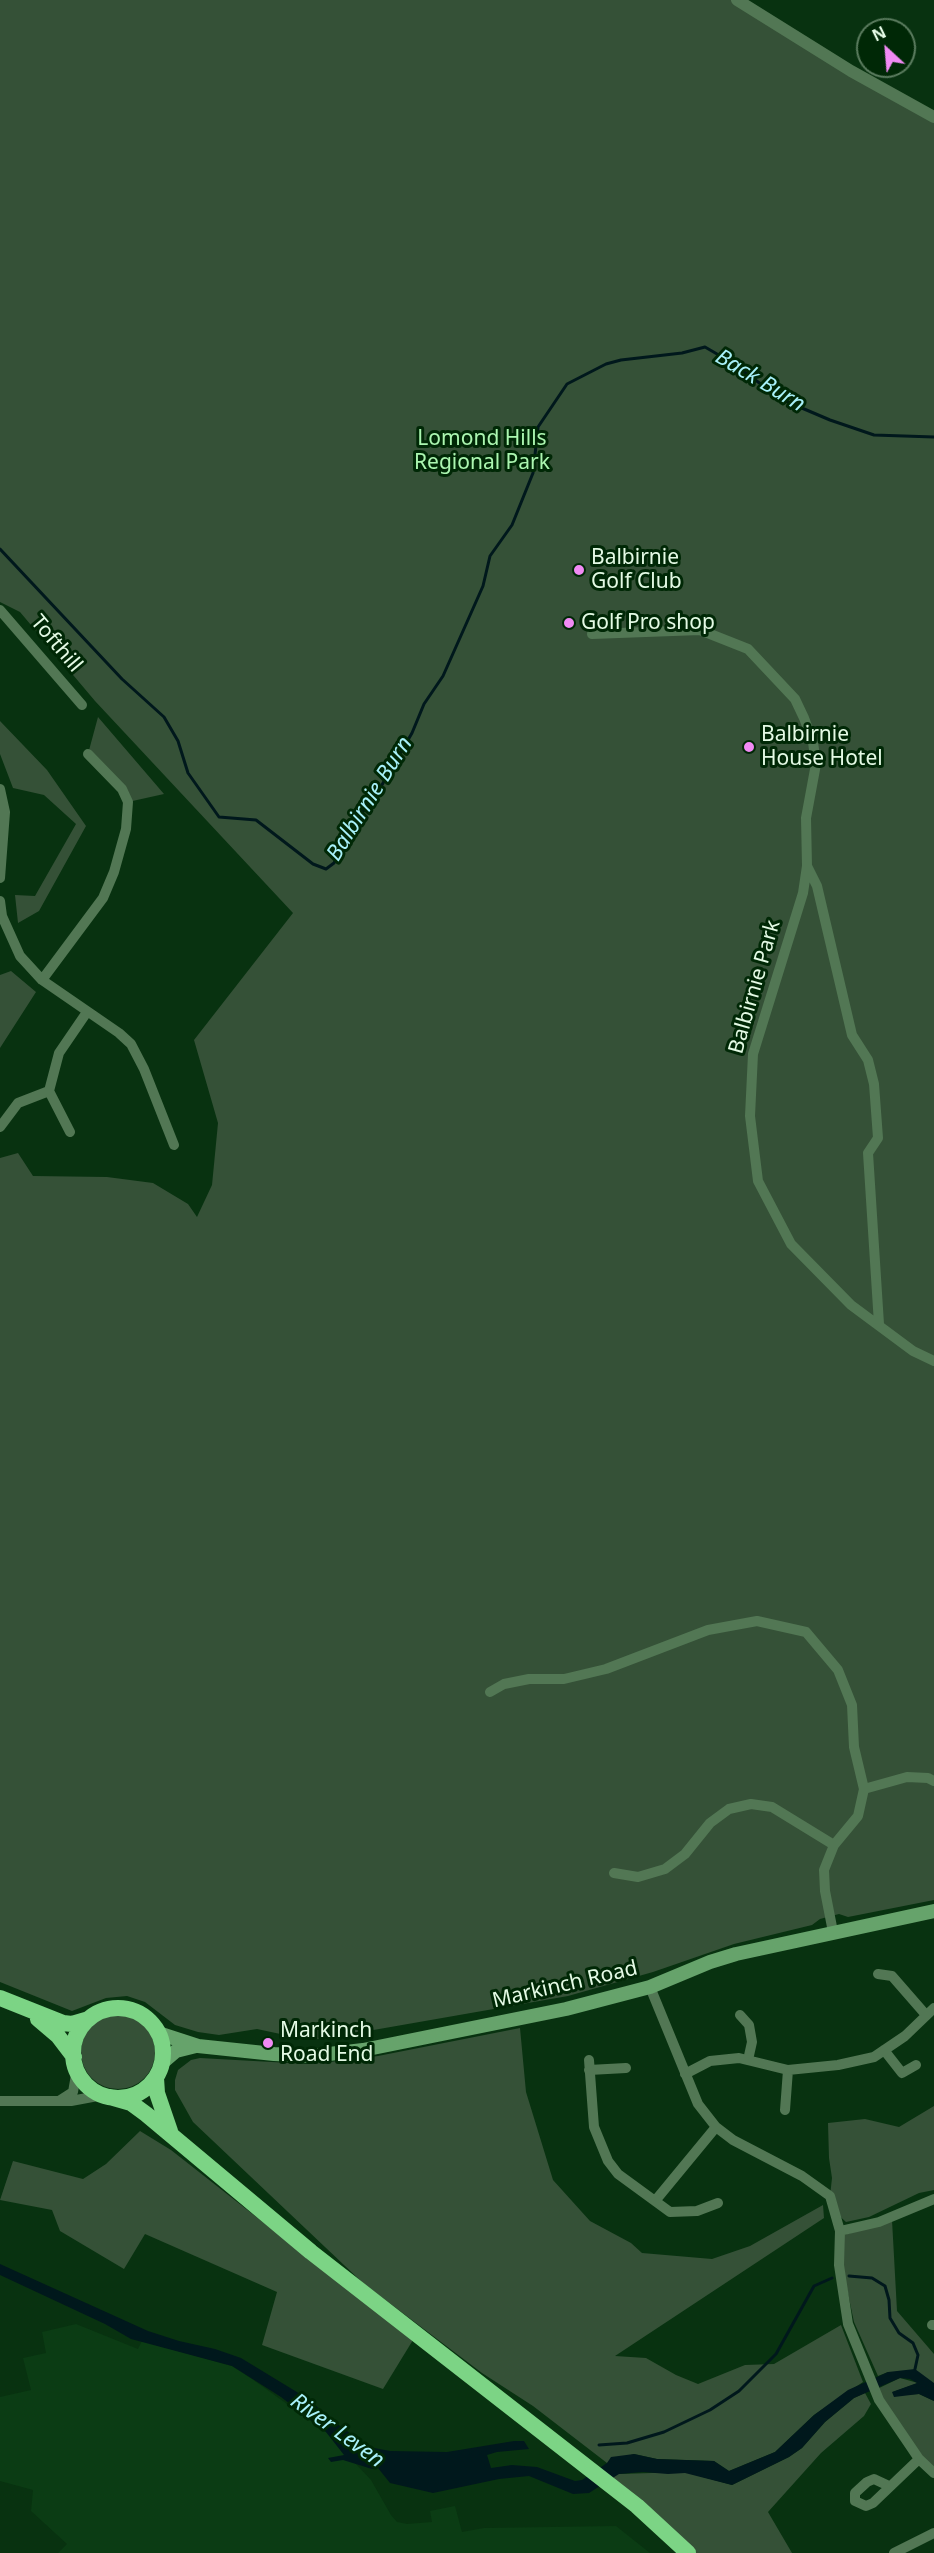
<!DOCTYPE html>
<html>
<head>
<meta charset="utf-8">
<style>
  body { margin:0 }
  #map { position:relative; width:934px; height:2553px; overflow:hidden; background:#083210; font-family:"Noto Sans",sans-serif }
  canvas { display:block }
  .north { position:absolute; left:856px; top:18px; width:60px; height:60px; box-sizing:border-box; background:#002806; border:2px solid #5b7c5f; border-radius:50%; rotate:334deg; font-size:16px; font-weight:700; line-height:24px; text-align:center; color:#e4fae5 }
  .north::after { content:''; display:block; margin:auto; width:21px; height:27px; background:#f18af4; clip-path:polygon(50% 0,100% 100%,50% 72%,0 100%) }
</style>
</head>
<body>
<div id="map">
<canvas width="934" height="2553"></canvas>
<div class="north">N</div>
</div>
<script>
const g = document.querySelector('canvas').getContext('2d');
g.lineJoin = 'round';
function fillPath(path, color) { g.fillStyle = color; g.fill(path, 'evenodd'); }
const shape = rows => new Path2D(rows.map(r => 'M' + r).join(''));
function strokePath(path, color, width, dash) { g.strokeStyle = color; g.lineWidth = width; g.lineCap = dash ? 'butt' : 'round'; g.setLineDash(dash || []); g.stroke(path); }
function write(font, color, halo, rows, align = 'center') {
  g.font = font + ' "Noto Sans",sans-serif'; g.lineWidth = 6; g.setLineDash([]); g.textBaseline = 'middle'; g.strokeStyle = halo; g.fillStyle = color; for (const [text, x, y, turn = 0] of rows) {
    g.save(); g.translate(x, y); g.rotate((+turn || 0) * Math.PI / 180); g.textAlign = isNaN(turn) ? turn : align; if (halo) g.strokeText(text, 0, 0); g.fillText(text, 0, 0); g.restore();
  }
}
fillPath(shape([
  [76,2324,138,2349,142,2341,232,2366,252,2379,326,2432,371,2480,391,2515,397,2522,407,2524,432,2522,430,2511,455,2506,462,2532,484,2528,616,2526,650,2553,58,2553,67,2544,31,2511,33,2490,0,2481,0,2397,31,2390,23,2358,46,2353,42,2332]
]), '#0b3c14');
fillPath(shape([
  [0,0,737,0,934,122,934,1900,848,1917,839,1914,820,1919,812,1925,734,1944,653,1972,568,1996,322,2039,299,2038,257,2029,219,2035,198,2032,175,2025,145,2002,127,1996,106,1998,72,2011,0,1982,0,1158,18,1153,33,1176,107,1177,153,1183,188,1204,197,1217,212,1185,218,1123,194,1040,293,913,95,701,20,612,0,602],
  [98,717,164,794,128,802,88,754],
  [0,721,47,770,86,826,39,911,18,923,15,895,35,896,76,824,44,795,13,788,0,754],
  [11,971,36,992,0,1048,0,975],
  '81 2052a37 37 0 1 1 74 0a37 37 0 1 1-74 0Z',
  [520,2028,526,2092,553,2180,590,2221,631,2243,642,2253,712,2259,750,2246,823,2205,824,2218,615,2356,646,2358,676,2375,698,2384,745,2365,774,2364,841,2325,863,2382,814,2415,775,2452,729,2471,714,2461,657,2459,634,2454,607,2463,533,2406,482,2373,363,2283,193,2122,175,2090,175,2080,178,2070,191,2060,200,2058,308,2064,330,2062,378,2056],
  [934,2106,934,2190,919,2193,869,2217,846,2222,835,2212,830,2196,832,2178,829,2158,828,2123,865,2119,899,2127],
  [140,2131,171,2150,413,2340,383,2389,262,2345,277,2292,145,2234,124,2269,60,2231,52,2210,0,2200,13,2161,83,2179,106,2164],
  [892,2220,897,2311,934,2354,934,2384,888,2372,878,2376,854,2322,842,2265,844,2235],
  [900,2378,918,2383,893,2392,899,2395,919,2394,934,2401,934,2473,875,2390],
  [865,2393,871,2404,864,2416,821,2453,768,2512,792,2553,688,2553,589,2469,619,2474,685,2472,732,2485,789,2457,802,2448,825,2422,854,2398]
]), '#355137');
fillPath(shape([
  [0,2264,148,2331,179,2341,215,2349,241,2358,310,2400,329,2418,369,2447,390,2451,447,2452,514,2441,524,2441,529,2449,497,2452,487,2455,491,2468,512,2465,537,2467,575,2481,582,2480,607,2463,611,2457,634,2454,657,2459,714,2461,729,2471,775,2452,814,2415,848,2390,888,2372,915,2369,934,2383,934,2401,919,2394,894,2397,892,2392,917,2383,910,2379,900,2378,854,2398,825,2422,802,2448,789,2457,732,2485,685,2473,668,2474,643,2472,619,2474,589,2493,573,2494,529,2476,499,2479,433,2493,390,2483,378,2468,372,2469,343,2460,331,2462,328,2458,344,2455,326,2432,281,2397,232,2366,131,2339,105,2324,0,2275]
]), '#00181c');
strokePath(shape([
  [0,549,122,679,164,717,178,741,188,773,219,817,256,820,313,864,326,869,334,863,358,818,379,790,412,733,424,704,443,676,483,586,490,556,512,525,533,473,538,427,567,384,606,364,621,360,682,353,705,347,729,361,783,400,830,420,874,435,934,437],
  [849,2276,872,2278,885,2286,889,2300,890,2318,899,2333,913,2343,918,2355,915,2369],
  [599,2445,627,2443,664,2432,710,2410,739,2391,776,2354,814,2286,832,2278]
]), '#00181c', 3);
strokePath(shape([
  [0,610,82,705],
  [592,634,700,630,748,649,795,699,804,718,813,742,816,764,806,818,807,866,803,893,753,1054,750,1116,758,1181,791,1244,851,1305,913,1351,934,1361],
  [0,789,5,812,0,878],
  [807,866,817,886,852,1035,868,1060,874,1084,878,1138,868,1153,879,1324],
  [0,901,2,916,20,956,42,980,119,1033,131,1044,144,1069,174,1145],
  [42,980,103,898,114,872,126,829,128,802,122,789,88,754],
  [0,1127,18,1103,49,1091],
  [70,1132,49,1091,59,1053,87,1012],
  [490,1692,504,1684,529,1679,564,1679,606,1669,708,1630,757,1621,806,1632,838,1670,852,1705,854,1747,864,1789,858,1816,834,1845,824,1870,825,1891,833,1932],
  [864,1789,907,1777,928,1778,934,1781],
  [614,1873,638,1877,665,1869,685,1854,710,1823,729,1809,751,1804,772,1807,834,1845],
  [878,1974,892,1976,926,2015],
  [650,1987,698,2104,716,2127,733,2140,802,2176,830,2196,840,2231,839,2265,848,2324,879,2400,919,2459,934,2473],
  [740,2015,749,2025,752,2042,748,2060],
  [884,2050,902,2073,916,2065],
  [589,2060,594,2127,608,2161,618,2174,670,2212,697,2211,718,2203],
  [589,2070,626,2068],
  [685,2074,710,2061,739,2058,788,2070,838,2065,874,2057,905,2036,934,2008],
  [0,2101,71,2101,103,2095],
  [59,2101,73,2092,77,2069],
  [785,2110,788,2070],
  [655,2201,716,2127],
  [840,2231,879,2222,934,2199],
  [932,2325,934,2325],
  [889,2486,874,2479,867,2482,855,2493,855,2501,866,2506,873,2503,919,2459],
  [894,2553,934,2533]
]), '#527754', 10);
strokePath(shape([
  [737,0,851,71,934,117]
]), '#527754', 12);
strokePath(shape([
  [158,2033,198,2046,274,2054,312,2056,363,2050,566,2009,650,1987,710,1962,736,1954,934,1911],
  [162,2063,176,2051,196,2046]
]), '#66a36b', 14);
strokePath(shape([
  [0,1998,63,2023,72,2024,89,2019],
  '73 2053a45 45 0 1 1 90 0a45 45 0 1 1-90 0Z',
  [38,2019,58,2036,74,2057],
  [156,2078,157,2093,170,2131],
  [110,2097,131,2103,146,2114,311,2252,637,2506,688,2553]
]), '#7cd485', 16);
for (const [x, y, r, color] of [
  [579,570,6,"#f18af4"],
  [569,623,6,"#f18af4"],
  [749,747,6,"#f18af4"],
  [268,2043,6,"#f18af4"]
]) { const dot = new Path2D(); dot.arc(x, y, r, 0, 2 * Math.PI); g.fillStyle = color; g.fill(dot); strokePath(dot, '#002806', 2); }
write('21px', '#abf6b0', '#002806', [
  ["Lomond Hills",482,439],
  ["Regional Park",482,463]
]);
write('21px', '#e4fae5', '#002806', [
  ["Balbirnie",591,558],
  ["Golf Club",591,582],
  ["Golf Pro shop",581,623],
  ["Balbirnie",761,735],
  ["House Hotel",761,759],
  ["Markinch",280,2031],
  ["Road End",280,2055]
], 'left');
write('21px', '#e4fae5', '#002806', [
  ["Tofthill",56,644,50],
  ["Balbirnie Park",755,987,-74],
  ["Markinch Road",565,1985,-13]
]);
write('italic 22px', '#a8f1fa', '#002806', [
  ["Back Burn",760,381,31],
  ["Balbirnie Burn",370,799,-58],
  ["River Leven",337,2431,36]
]);
</script>
</body>
</html>
